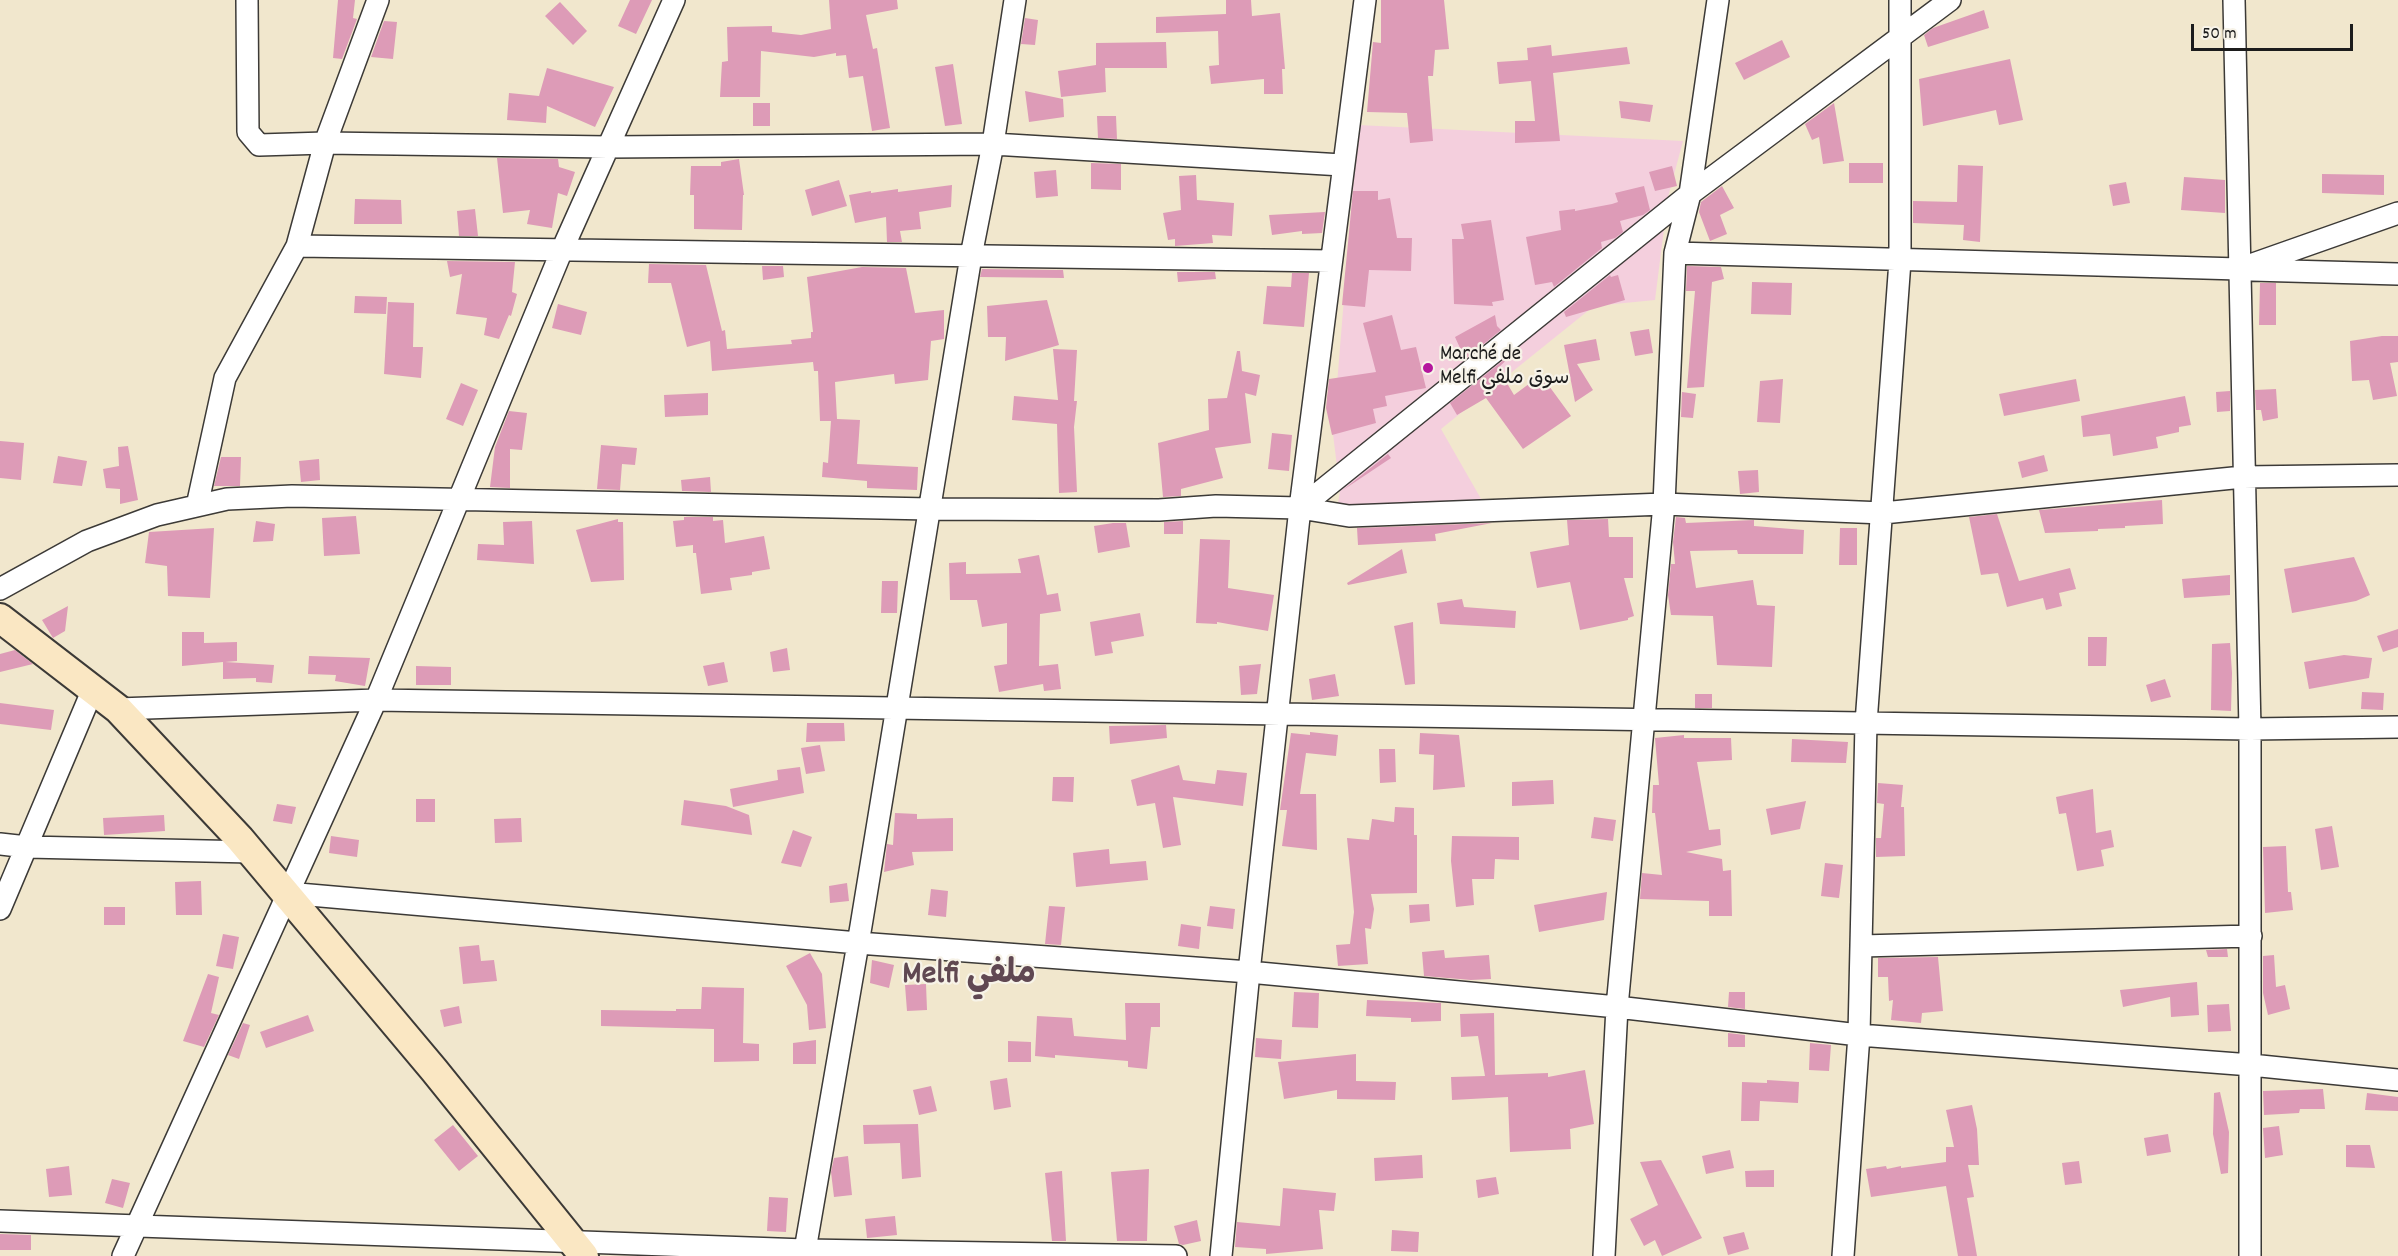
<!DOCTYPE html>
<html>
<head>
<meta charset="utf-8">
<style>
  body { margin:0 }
  #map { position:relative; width:2398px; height:1256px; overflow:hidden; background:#f1e7cd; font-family:Dekko,sans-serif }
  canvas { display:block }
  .scale { position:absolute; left:2191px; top:24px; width:162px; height:27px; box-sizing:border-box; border:3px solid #1c1c1c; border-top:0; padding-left:8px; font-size:18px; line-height:21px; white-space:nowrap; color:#1c1c1c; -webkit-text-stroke:4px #f7f3e8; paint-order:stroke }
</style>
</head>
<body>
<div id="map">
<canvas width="2398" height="1256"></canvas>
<div class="scale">50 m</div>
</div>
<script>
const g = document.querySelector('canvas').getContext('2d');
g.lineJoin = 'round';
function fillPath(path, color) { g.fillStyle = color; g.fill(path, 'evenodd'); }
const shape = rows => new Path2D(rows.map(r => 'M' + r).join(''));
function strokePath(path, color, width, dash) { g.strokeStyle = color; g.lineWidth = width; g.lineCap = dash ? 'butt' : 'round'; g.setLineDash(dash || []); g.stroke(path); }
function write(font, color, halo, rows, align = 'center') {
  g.font = font + ' Dekko,"Playpen Sans Arabic",sans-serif'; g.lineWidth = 4.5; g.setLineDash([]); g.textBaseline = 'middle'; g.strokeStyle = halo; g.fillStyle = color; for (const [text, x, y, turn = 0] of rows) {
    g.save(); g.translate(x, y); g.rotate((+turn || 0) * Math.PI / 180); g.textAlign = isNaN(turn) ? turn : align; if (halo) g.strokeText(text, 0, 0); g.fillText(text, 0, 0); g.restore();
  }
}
fillPath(shape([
  [1358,125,1683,141,1668,197,1655,300,1594,306,1441,429,1484,504,1337,509,1340,491,1333,434]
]), '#f4cfdd');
fillPath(shape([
  [338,0,355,0,353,18,357,19,342,59,333,58],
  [630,0,652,0,636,34,618,26],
  [829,0,897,0,898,9,866,15,873,49,877,48,890,128,872,131,863,76,849,78,846,55,836,56,836,53,814,57,761,51,760,97,720,97,722,62,728,61,727,27,772,26,772,32,801,35,831,29],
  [1226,0,1251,0,1252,16,1280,13,1285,69,1282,69,1283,94,1264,94,1264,79,1211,84,1209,66,1219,65,1218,31,1156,33,1156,17,1226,14],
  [1381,0,1444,0,1449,49,1435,50,1433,76,1428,76,1433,141,1410,143,1407,113,1367,112,1373,42,1381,43],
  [560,2,587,31,573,45,545,16],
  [1984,10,1989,28,1928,47,1924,35,1933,28],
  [1025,18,1038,20,1035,45,1021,44],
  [384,21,397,22,393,59,371,57],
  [1782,40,1790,57,1744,80,1735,63],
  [1166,42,1167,68,1105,68,1106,92,1061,97,1058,71,1096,65,1096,43],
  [1551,45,1552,56,1627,47,1630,64,1553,73,1560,141,1515,143,1515,121,1535,121,1531,81,1499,84,1497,62,1528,60,1527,48],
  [2010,59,2023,120,1999,125,1996,110,1923,126,1919,79],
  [953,64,962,124,945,126,935,67],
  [547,68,614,87,595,127,547,106,546,123,507,120,509,93,539,96],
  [1025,91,1063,99,1064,117,1029,122],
  [1619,101,1653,105,1650,122,1621,118],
  [753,103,770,103,770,126,753,126],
  [1834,103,1844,161,1823,164,1819,137,1812,140,1805,124],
  [1097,116,1116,116,1117,139,1098,138],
  [497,158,558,159,559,167,575,172,567,196,558,193,552,228,527,224,530,210,503,213],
  [739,159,744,195,743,195,742,230,694,229,694,195,690,195,691,166,721,166,721,162],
  [1091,163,1121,164,1121,190,1091,189],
  [1849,163,1883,163,1883,183,1849,183],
  [1958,165,1983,166,1980,242,1963,240,1964,225,1913,223,1913,201,1957,202],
  [1672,166,1677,186,1655,191,1649,172],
  [1056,170,1058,196,1036,198,1034,172],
  [2322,174,2384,175,2384,195,2322,193],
  [1196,175,1197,200,1234,203,1232,236,1212,235,1213,243,1175,246,1175,239,1168,240,1163,213,1181,210,1179,176],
  [2184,177,2225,180,2225,213,2181,210],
  [839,180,847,206,812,216,805,190],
  [2126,182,2130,203,2113,206,2109,185],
  [952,185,951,207,919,212,921,229,900,231,902,242,887,242,886,217,855,223,849,195,871,191,871,193,898,189,898,192],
  [1644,186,1650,210,1643,215,1620,221,1623,232,1615,238,1601,242,1602,248,1554,287,1552,282,1535,285,1526,237,1561,230,1559,211,1575,209,1575,211,1612,204,1618,202,1615,193],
  [1722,186,1734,208,1720,215,1727,234,1710,241,1699,212,1701,202],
  [1353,191,1378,191,1378,200,1390,198,1397,238,1412,238,1411,271,1369,270,1365,307,1342,305],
  [355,199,401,200,402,224,354,224],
  [475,209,478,236,459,236,457,211],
  [1325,212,1322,233,1302,234,1302,231,1272,235,1269,215],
  [1491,220,1504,300,1492,302,1493,306,1454,304,1452,239,1464,239,1461,224],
  [447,261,515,262,512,292,517,294,511,316,509,315,499,339,484,335,487,318,456,314,462,274,450,277],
  [649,264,706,265,722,331,725,330,727,349,792,344,791,340,811,338,811,332,813,332,807,277,862,267,906,268,915,313,944,310,944,339,931,341,928,380,895,384,894,374,835,382,837,419,860,420,857,464,918,467,917,490,867,488,867,481,822,477,823,462,828,463,831,421,820,421,818,371,814,371,813,362,712,371,710,341,687,347,671,283,648,283],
  [762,266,783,266,784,277,763,280],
  [1687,266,1721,267,1724,279,1712,282,1704,387,1687,388,1695,291,1686,291],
  [982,269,1063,270,1064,278,980,277],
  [1177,272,1215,272,1216,279,1178,282],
  [1292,273,1309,273,1304,327,1263,324,1267,286,1291,287],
  [1610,275,1611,277,1618,275,1625,300,1566,317,1564,312],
  [1752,282,1792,283,1791,315,1751,314],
  [2260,283,2276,283,2276,325,2259,325],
  [355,296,387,297,386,314,354,313],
  [1047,300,1059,345,1005,361,1006,337,988,337,987,306],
  [388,302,414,303,413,347,423,347,421,378,384,374],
  [558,304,587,312,581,335,552,328],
  [1392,315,1401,350,1416,347,1426,388,1385,396,1387,406,1373,409,1376,423,1332,435,1326,408,1329,379,1376,372,1363,323],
  [1495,315,1497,326,1501,330,1465,359,1455,337],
  [1649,329,1653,353,1635,356,1630,332],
  [2382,336,2398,336,2398,362,2390,363,2397,396,2373,400,2369,380,2352,381,2350,341],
  [1596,339,1600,360,1577,364,1593,390,1575,402,1564,345],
  [1519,348,1498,368,1514,395,1541,375,1571,416,1523,449,1486,398,1457,415,1450,403],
  [1053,349,1077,350,1074,401,1077,401,1074,427,1077,492,1059,493,1057,424,1012,420,1014,396,1058,400],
  [1237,351,1240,351,1242,371,1260,375,1256,396,1245,393,1251,443,1215,448,1223,478,1181,489,1181,496,1163,497,1158,443,1209,430,1208,399,1227,398],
  [1783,379,1780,423,1757,422,1760,381],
  [2076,379,2080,401,2004,416,1999,394],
  [461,383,478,390,463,426,446,419],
  [2276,389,2278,418,2263,421,2261,410,2256,410,2255,390],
  [2230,391,2230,411,2217,412,2216,392],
  [1682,392,1696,394,1693,418,1681,417],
  [708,393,708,415,665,417,664,395],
  [2185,396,2191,425,2179,427,2179,432,2156,437,2158,448,2113,456,2110,434,2083,437,2081,416],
  [509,411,527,413,522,450,510,449,510,488,490,487,495,447],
  [1272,433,1292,435,1289,471,1268,469],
  [0,441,24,443,21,480,0,478],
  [601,445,637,448,635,465,622,464,620,490,597,489],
  [128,446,138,500,120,504,120,489,106,488,103,469,119,466,118,447],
  [1388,454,1391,458,1343,490],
  [2044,455,2048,471,2022,478,2018,462],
  [58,456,87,461,82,486,53,483],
  [221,457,241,457,240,486,214,486],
  [319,459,320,480,301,482,299,461],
  [1758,470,1759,492,1740,494,1738,471],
  [710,477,711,492,682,491,681,480],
  [2162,500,2163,524,2125,526,2125,528,2098,529,2098,531,2045,533,2039,510],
  [1997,514,2019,581,2070,568,2076,589,2059,593,2062,606,2046,610,2043,598,2007,607,1998,573,1981,575,1969,517],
  [356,516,360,554,324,556,322,518],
  [684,517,713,517,713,521,723,520,725,543,764,536,770,569,752,572,752,575,730,578,732,590,701,594,696,553,693,553,693,545,676,547,673,521,684,520],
  [1676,517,1685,518,1686,523,1754,520,1754,526,1804,530,1803,554,1738,554,1737,550,1690,551,1696,588,1753,580,1757,605,1775,606,1772,667,1717,665,1713,616,1671,615,1668,595,1671,564,1675,564,1673,542],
  [618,519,618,522,623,522,624,580,591,582,576,530],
  [1608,519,1609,537,1633,537,1633,578,1624,578,1634,616,1628,618,1628,620,1580,630,1570,582,1537,588,1530,552,1569,545,1567,520],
  [256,521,275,524,273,541,253,542],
  [532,521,534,564,477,560,478,544,504,545,503,522],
  [1183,521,1183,534,1164,534,1164,522],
  [1113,523,1126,523,1130,547,1098,553,1094,526],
  [1492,523,1435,534,1436,541,1358,545,1357,528],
  [214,528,210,598,168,596,167,566,145,563,149,532],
  [1840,528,1857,528,1857,565,1839,565],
  [1200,539,1230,540,1228,588,1274,595,1268,631,1217,622,1217,624,1196,623],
  [1402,549,1407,573,1348,585,1347,583],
  [1039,555,1047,595,1058,593,1061,611,1040,614,1039,666,1058,664,1061,689,1044,691,1043,684,999,692,994,666,1007,664,1007,623,982,627,977,600,950,600,949,563,966,562,966,574,1021,573,1018,559],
  [2354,557,2370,595,2356,601,2292,613,2284,569],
  [2230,575,2230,595,2184,598,2182,579],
  [882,581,898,581,897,613,881,613],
  [1462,599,1464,607,1516,611,1515,628,1440,624,1437,603],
  [68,606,65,631,53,638,42,620],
  [1140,613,1144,636,1111,642,1113,653,1095,656,1090,622],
  [1413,622,1415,684,1405,685,1394,626],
  [2398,629,2398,647,2383,652,2377,636],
  [182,632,204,632,204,643,237,642,237,661,225,662,274,665,272,683,256,682,256,678,223,679,223,662,182,666],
  [2088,637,2107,637,2106,666,2088,666],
  [2230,643,2232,673,2231,711,2211,710,2212,644],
  [787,648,790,670,773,672,770,652],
  [15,650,33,664,0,672,0,654],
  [2344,655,2372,658,2369,678,2309,689,2304,662],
  [309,656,370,658,365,686,335,681,336,675,308,674],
  [724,662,728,682,708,686,703,666],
  [1261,664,1257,694,1241,695,1239,666],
  [416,666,451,667,451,685,416,685],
  [1335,674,1339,696,1312,700,1309,679],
  [2165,679,2171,697,2151,702,2146,685],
  [2362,692,2384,693,2383,710,2361,709],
  [1695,694,1712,694,1712,708,1695,708],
  [0,703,54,710,51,730,0,724],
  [807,723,844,723,845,741,806,742],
  [1166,725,1167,738,1110,744,1109,726],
  [1310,732,1338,735,1336,756,1306,753,1300,794,1316,794,1317,850,1282,846,1287,810,1280,810,1291,733,1310,735],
  [1420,733,1459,735,1465,787,1433,790,1434,755,1419,754],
  [1684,735,1684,738,1731,738,1732,760,1697,762,1709,830,1720,829,1721,845,1686,852,1722,859,1723,871,1731,870,1732,916,1709,916,1709,901,1640,899,1642,873,1662,875,1655,813,1652,813,1653,785,1659,785,1655,738],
  [1792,739,1848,742,1846,763,1791,762],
  [820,745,825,771,806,774,801,748],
  [1379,749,1395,749,1396,782,1380,783],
  [1179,765,1183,780,1215,784,1217,770,1247,773,1243,806,1173,797,1181,845,1163,848,1155,803,1137,806,1131,780],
  [800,767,804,793,733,807,730,789,778,780,777,770],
  [1053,777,1074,777,1073,802,1052,801],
  [1553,780,1554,804,1512,806,1512,782],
  [1878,783,1903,785,1901,807,1904,807,1905,856,1876,857,1876,838,1881,838,1884,804,1877,803],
  [2093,789,2096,833,2111,830,2114,847,2101,850,2104,866,2077,871,2066,813,2059,814,2056,797],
  [416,799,435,799,435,822,416,822],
  [684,800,726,806,749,815,752,835,681,825],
  [1806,801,1800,829,1771,835,1766,809],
  [277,804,296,807,292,824,273,821],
  [1395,807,1414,808,1414,835,1417,835,1417,893,1371,894,1374,909,1371,929,1365,928,1368,964,1338,966,1336,945,1350,944,1354,912,1347,838,1369,840,1372,819,1394,822],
  [895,813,917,814,917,819,953,818,953,851,912,852,914,865,884,872,887,844,893,845],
  [164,815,165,831,104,835,103,818],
  [1594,817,1616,820,1613,841,1591,838],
  [521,818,522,842,495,843,494,819],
  [2332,826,2339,867,2321,870,2315,829],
  [793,830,812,837,801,867,781,863],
  [331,836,359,840,357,857,329,853],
  [1452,836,1519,837,1519,860,1495,859,1494,879,1472,879,1474,905,1456,907,1451,861],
  [2286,846,2288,892,2291,892,2293,910,2265,913,2263,847],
  [1109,849,1110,864,1146,861,1148,880,1076,887,1073,853],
  [1825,863,1843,865,1839,898,1821,896],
  [201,881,202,915,176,915,175,882],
  [847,883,849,901,830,903,829,886],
  [931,889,948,891,946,917,928,915],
  [1607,892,1604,920,1539,932,1534,905],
  [1429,904,1430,921,1410,923,1409,905],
  [1049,906,1065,907,1061,945,1045,944],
  [1210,906,1235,909,1233,929,1207,926],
  [104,907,125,907,125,925,104,925],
  [1181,924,1201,927,1199,949,1178,946],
  [223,934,239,937,233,969,216,966],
  [479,945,481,961,494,960,497,981,463,984,459,947],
  [2227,949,2228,957,2208,957,2206,950],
  [1444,950,1445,958,1489,955,1491,979,1471,980,1424,976,1422,952],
  [810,953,822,974,826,1028,809,1030,807,1005,786,966],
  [2274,955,2276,987,2285,985,2290,1009,2268,1015,2263,993,2263,956],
  [1938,957,1943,1011,1922,1013,1921,1023,1891,1020,1893,1000,1889,1001,1888,977,1878,977,1878,958],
  [872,960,894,965,889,988,870,983],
  [208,974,219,977,211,1013,219,1015,204,1047,183,1041],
  [2197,982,2199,1015,2171,1017,2170,997,2123,1007,2120,990],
  [926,984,927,1010,907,1011,905,985],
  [702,987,744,988,743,1043,759,1044,759,1061,714,1062,714,1029,601,1026,601,1010,676,1011,676,1009,701,1009],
  [1294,992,1319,993,1318,1028,1292,1027],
  [1729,992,1745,992,1745,1009,1728,1007],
  [1367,1000,1441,1003,1441,1021,1411,1022,1411,1018,1366,1016],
  [1125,1003,1160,1003,1160,1027,1151,1027,1147,1069,1128,1067,1128,1061,1055,1055,1055,1058,1035,1056,1037,1016,1072,1018,1074,1036,1126,1040],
  [2229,1004,2231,1031,2208,1032,2207,1005],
  [459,1006,462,1023,444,1027,440,1010],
  [1494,1013,1495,1075,1548,1073,1548,1077,1585,1070,1594,1124,1570,1129,1571,1149,1510,1152,1508,1097,1452,1100,1451,1077,1485,1076,1478,1036,1461,1037,1460,1014],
  [308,1015,314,1031,266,1048,260,1032],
  [243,1023,250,1025,239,1059,228,1055],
  [1728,1033,1745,1035,1745,1047,1728,1047],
  [1256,1038,1282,1040,1281,1059,1255,1057],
  [816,1040,816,1064,793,1064,793,1043],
  [1008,1041,1031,1042,1031,1062,1008,1062],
  [1810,1043,1831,1045,1829,1071,1809,1070],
  [1356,1054,1356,1081,1396,1082,1395,1100,1337,1099,1337,1090,1284,1099,1278,1062],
  [1007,1078,1011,1107,994,1110,990,1081],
  [1767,1080,1799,1082,1798,1103,1760,1101,1759,1121,1741,1121,1742,1082,1767,1083],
  [931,1086,937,1111,919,1115,913,1090],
  [2323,1089,2325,1109,2300,1109,2299,1113,2264,1115,2263,1091],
  [2220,1092,2229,1132,2228,1173,2221,1174,2213,1134,2214,1093],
  [2367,1093,2398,1097,2398,1111,2365,1110],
  [1972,1105,1977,1129,1979,1165,1968,1165,1974,1197,1967,1198,1977,1256,1958,1256,1946,1186,1871,1197,1866,1169,1886,1166,1887,1169,1901,1166,1901,1168,1946,1162,1946,1147,1954,1147,1946,1110],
  [918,1124,921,1177,902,1179,900,1143,864,1144,863,1125],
  [453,1125,478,1156,459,1171,434,1140],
  [2279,1126,2283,1155,2265,1158,2263,1128],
  [2168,1134,2171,1152,2147,1156,2144,1138],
  [2346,1145,2370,1145,2375,1168,2346,1167],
  [1730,1150,1734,1168,1706,1174,1702,1156],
  [1422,1155,1423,1178,1375,1181,1374,1158],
  [848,1156,852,1195,834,1197,831,1172,834,1158],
  [1661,1160,1702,1238,1662,1256,1655,1240,1644,1246,1630,1219,1658,1205,1640,1162],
  [2079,1161,2082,1183,2065,1185,2062,1163],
  [69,1166,72,1195,49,1197,46,1169],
  [1149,1169,1147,1241,1117,1241,1111,1172],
  [1774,1170,1774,1187,1746,1187,1745,1171],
  [1062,1171,1066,1241,1052,1241,1045,1173],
  [1496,1177,1499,1194,1478,1198,1476,1180],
  [112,1179,130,1183,123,1208,105,1203],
  [1283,1188,1336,1193,1334,1211,1319,1210,1323,1249,1266,1254,1266,1249,1235,1247,1237,1222,1280,1226],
  [769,1197,788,1198,786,1232,767,1231],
  [895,1216,897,1235,867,1238,865,1219],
  [1197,1220,1201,1241,1183,1245,1179,1244,1174,1226],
  [1392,1230,1419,1232,1418,1252,1391,1251],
  [1744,1232,1749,1249,1728,1255,1723,1237],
  [0,1234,31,1235,31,1250,0,1250]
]), '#dd9bb7');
const minor = shape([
  [378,0,325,143,608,147,993,144,1342,165],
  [2234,0,2250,729,2250,1256],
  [297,246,1331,261],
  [1675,253,2239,269,2398,213],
  [2252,270,2398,274],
  [197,506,225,378,297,246,325,143,259,145,248,132,247,0],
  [1300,508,1349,516,1664,504,1883,513,2243,477,2398,475],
  [0,589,87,541,157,515,227,499,292,496,930,509,1159,510,1216,506,1300,508,1690,194,1950,0],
  [118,709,376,700,2250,729,2398,727],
  [0,844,27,847,251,852],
  [287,893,858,943,1249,972,1617,1007,1859,1035,2251,1065,2398,1080],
  [0,909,93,689],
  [1861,946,2251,936],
  [0,1221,805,1250,1176,1256],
  [123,1256,376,700,562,250,674,0],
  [804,1256,861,926,971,256,993,144,1015,0],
  [1221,1256,1249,972,1300,508,1365,0],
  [1604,1256,1617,1007,1664,504,1675,253,1690,194,1718,0],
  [1843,1256,1859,1035,1866,723,1900,261,1900,0]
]);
const secondary = shape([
  [0,618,118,709,240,839,434,1070,584,1256]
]);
strokePath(minor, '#3c3a37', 24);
strokePath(secondary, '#3c3a37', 32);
strokePath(minor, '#fff', 21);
strokePath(secondary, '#fae7c3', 28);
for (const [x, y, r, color] of [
  [1428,368,6,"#b5179e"]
]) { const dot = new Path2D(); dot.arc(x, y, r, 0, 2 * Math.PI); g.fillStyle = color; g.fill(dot); strokePath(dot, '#f7f3e8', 2); }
write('21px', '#1c1c1c', '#f7f3e8', [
  ["Marché de",1440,356],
  ["Melfi سوق ملفي",1440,380]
], 'left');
write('bold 33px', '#604852', '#f7f3e8', [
  ["Melfi ملفي",969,977]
]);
</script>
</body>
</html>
